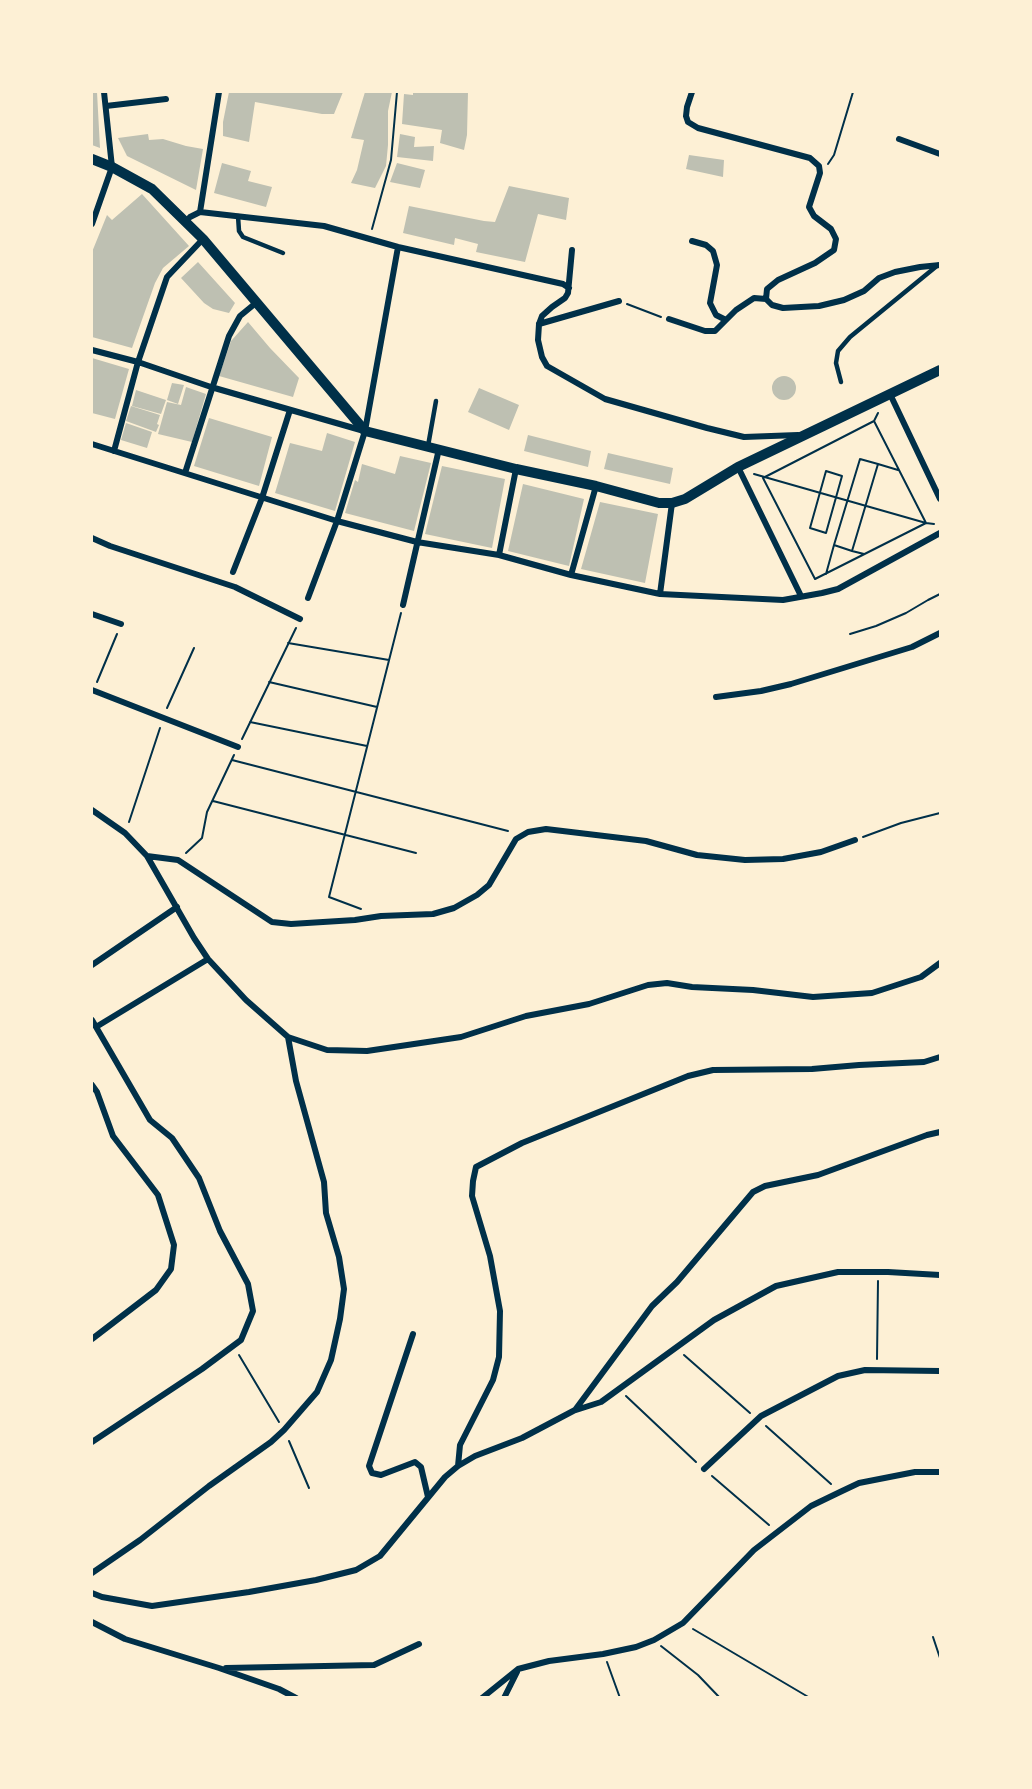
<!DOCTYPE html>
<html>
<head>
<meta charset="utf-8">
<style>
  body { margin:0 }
  #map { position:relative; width:1032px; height:1789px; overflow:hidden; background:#fdf0d5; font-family:Mulish,sans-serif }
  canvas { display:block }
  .frame { position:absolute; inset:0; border:93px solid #fdf0d5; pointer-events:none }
</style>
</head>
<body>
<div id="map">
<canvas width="1032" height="1789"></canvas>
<div class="frame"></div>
</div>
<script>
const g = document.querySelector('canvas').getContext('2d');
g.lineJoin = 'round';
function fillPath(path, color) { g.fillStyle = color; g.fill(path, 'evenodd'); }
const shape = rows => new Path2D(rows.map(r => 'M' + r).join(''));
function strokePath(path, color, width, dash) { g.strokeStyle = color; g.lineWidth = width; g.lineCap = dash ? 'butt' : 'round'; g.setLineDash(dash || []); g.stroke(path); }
fillPath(shape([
  [92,92,97,92,100,148,92,145],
  [229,92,343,92,334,114,322,114,255,102,249,142,223,136,223,122],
  [365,92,392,92,388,111,388,145,386,166,375,188,351,183,357,170,364,140,351,138],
  [413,92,468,92,467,135,464,150,440,143,442,130,402,124,404,94,413,95],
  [148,134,149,140,163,139,186,146,203,149,196,190,127,156,118,138],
  [400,134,415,137,414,147,434,146,433,161,397,157],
  [689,155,724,160,723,177,686,169],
  [222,163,251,171,248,181,272,187,266,207,214,193],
  [397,163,425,170,420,188,390,182],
  [509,186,569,198,566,220,538,214,525,262,476,252,478,244,455,238,454,245,403,233,409,206,484,221,495,222],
  [142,194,189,246,163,268,155,283,132,348,92,337,92,252,107,215,112,220],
  [198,262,235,303,229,313,213,309,204,303,181,278],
  [248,322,270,348,299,378,293,397,219,376,231,341],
  [92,358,129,369,115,419,92,413],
  '772 388a12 12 0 1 1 24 0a12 12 0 1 1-24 0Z',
  [172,383,184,385,178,404,167,400],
  [186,387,206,394,192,442,158,434,167,402,181,405],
  [479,388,519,405,509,430,468,412],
  [136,390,166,400,161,414,132,406],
  [131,406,160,415,157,424,159,425,156,432,126,421],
  [209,418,272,437,259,486,194,466],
  [126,423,152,432,147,448,121,440],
  [327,433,355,442,335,511,275,493,290,443,322,451],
  [528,435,591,451,588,467,524,451],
  [608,453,673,468,670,484,604,469],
  [400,456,431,463,414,531,345,513,355,480,358,482,362,464,395,474],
  [442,466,505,479,492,548,425,534],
  [523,484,584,499,569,566,508,551],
  [600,502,658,514,645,583,581,569]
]), '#bec0b2');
strokePath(shape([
  [828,164,834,155,853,92],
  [372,229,391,160,397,92],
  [627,304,661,317],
  [874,421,926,523,815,579,763,478,874,421,878,413],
  [860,459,878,464,852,551,834,545,860,459],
  [878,464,898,470],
  [826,471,842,476,826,533,810,528,826,471],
  [754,474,926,523,934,524],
  [852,551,864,554],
  [826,574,834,545],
  [850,634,876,626,906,613,928,600,940,594],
  [288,643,389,660],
  [97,682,117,634],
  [269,682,377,707],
  [167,708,194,648],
  [250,722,367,746],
  [242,739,296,628],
  [232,760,508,831],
  [213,801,416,853],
  [129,822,160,728],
  [863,837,901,823,940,813],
  [186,853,202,838,207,812,234,755],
  [361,909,329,897,401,613],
  [239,1355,279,1422],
  [684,1355,750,1413],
  [877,1359,878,1281],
  [626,1396,696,1462],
  [766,1426,831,1484],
  [289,1441,309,1488],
  [712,1476,769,1525],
  [693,1629,810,1698],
  [933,1637,940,1658],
  [661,1646,698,1675,720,1698],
  [607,1662,620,1698]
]), '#003049', 2);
strokePath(shape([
  [238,216,239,231,243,237,283,253],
  [841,382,836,363,838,351,850,337,938,265],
  [428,446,436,401]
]), '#003049', 4.5);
strokePath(shape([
  [692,92,687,107,686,116,688,122,698,128,810,158,819,166,820,173,809,207,814,216,831,229,836,239,834,250,815,263,778,280,767,289,766,299,772,305,783,308,819,306,844,300,864,291,879,278,895,272,920,267,940,265],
  [106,106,166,99],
  [899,139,940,154],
  [200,212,219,92],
  [185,222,190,217,200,212,324,226,398,247,563,284,569,288],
  [92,224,112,167,104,92],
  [692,241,706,245,713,251,717,265,710,303,716,315,726,320],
  [572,250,568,293,565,298,552,307,542,316,539,324,538,340,542,357,547,366,605,399,707,428,744,437,798,435],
  [669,319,705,331,715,331,736,310,754,298,766,299],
  [539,324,619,301],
  [92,350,138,362,211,387,364,431],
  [890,394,940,499],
  [92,444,337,521,417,542,499,555,571,575,660,594,783,600,822,593,838,589,940,533],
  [114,451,138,362,167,277,203,239],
  [738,467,801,596],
  [185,473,229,336,240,316,257,302],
  [92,538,110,546,235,587,300,619],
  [499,555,516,469],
  [233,572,262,498,290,410],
  [571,575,596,486],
  [660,594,672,503],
  [308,598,337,521,365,431,398,247],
  [403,605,439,449],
  [92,614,121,624],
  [92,690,238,747],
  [716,697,761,691,791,684,912,647,940,633],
  [92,810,125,833,147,856,194,938,208,959,246,1000,288,1037,327,1050,367,1051,461,1037,526,1016,589,1004,648,985,667,983,692,987,753,990,813,997,872,993,921,977,940,963],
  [147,856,178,860,272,922,291,924,355,920,381,916,433,914,454,908,477,895,489,885,516,839,528,832,546,829,646,841,697,855,745,860,783,859,821,852,855,840],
  [92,965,177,907],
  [92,1020,150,1120,172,1138,199,1178,220,1231,248,1284,253,1311,241,1340,202,1369,92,1442],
  [96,1027,208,959],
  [92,1085,97,1092,113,1136,158,1195,174,1245,171,1269,156,1290,92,1339],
  [413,1334,369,1466,372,1473,381,1475,415,1462,421,1467,428,1497],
  [576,1410,601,1402,714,1320,776,1286,838,1272,888,1272,940,1275],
  [458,1466,460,1445,493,1380,499,1357,500,1311,490,1256,472,1196,473,1181,476,1167,522,1143,688,1076,713,1070,812,1069,859,1065,924,1062,940,1057],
  [704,1469,761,1416,838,1376,865,1370,940,1371],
  [92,1573,140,1540,209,1486,271,1442,284,1430,317,1392,331,1360,340,1319,344,1289,339,1257,326,1213,324,1182,296,1081,288,1037],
  [92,1593,102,1597,152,1606,249,1592,316,1580,356,1570,380,1556,445,1477,458,1466,475,1456,522,1438,575,1410,652,1306,677,1282,753,1192,765,1186,818,1175,927,1135,940,1132],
  [92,1622,125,1639,219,1668,279,1689,296,1698],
  [226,1668,374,1665,419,1644],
  [482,1698,518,1669,549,1661,603,1654,636,1647,654,1640,683,1623,754,1550,811,1506,840,1492,859,1483,915,1472,940,1472],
  [504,1698,517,1672]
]), '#003049', 6);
strokePath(shape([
  [92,159,112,167,152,189,203,239,365,431,516,469,596,486,659,503,672,503,685,499,738,467,940,370]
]), '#003049', 10);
</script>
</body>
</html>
